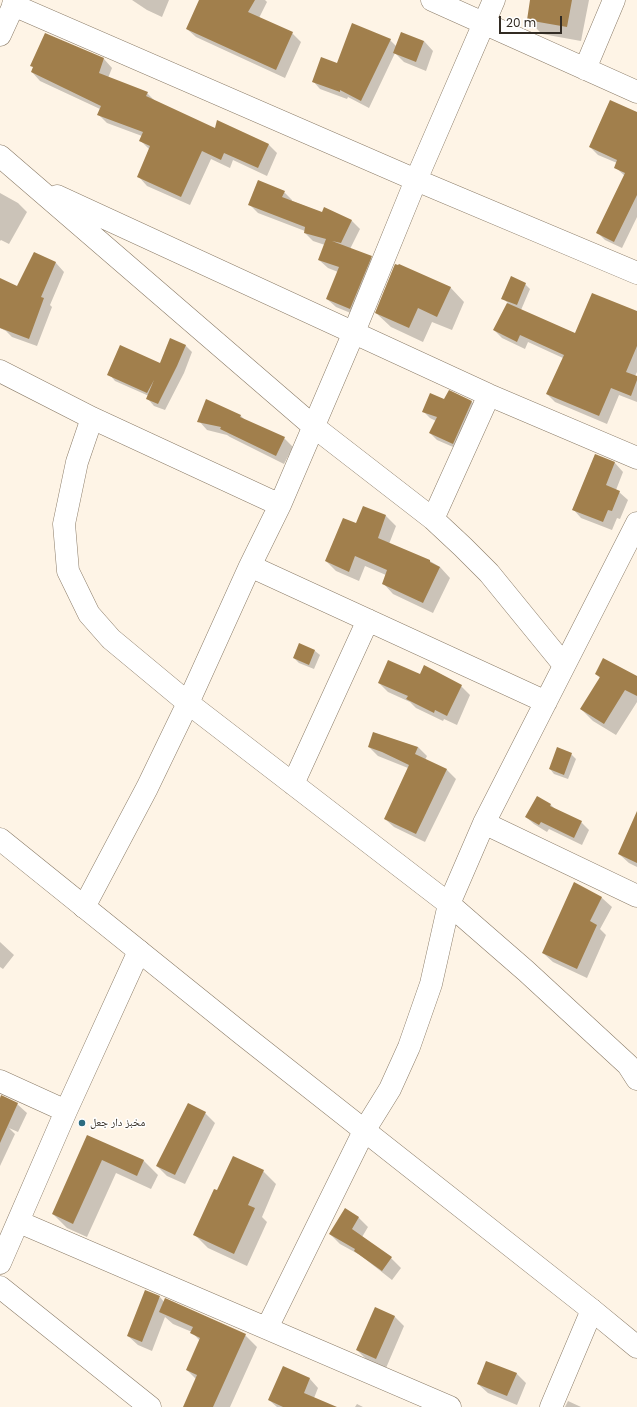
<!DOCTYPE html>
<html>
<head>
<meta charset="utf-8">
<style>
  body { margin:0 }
  #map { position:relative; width:637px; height:1407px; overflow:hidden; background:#fef4e6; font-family:Poppins,sans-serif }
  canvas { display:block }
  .scale { position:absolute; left:499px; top:16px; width:63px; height:18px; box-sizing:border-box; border:2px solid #322b23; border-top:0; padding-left:5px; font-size:12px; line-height:14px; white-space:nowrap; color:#322b23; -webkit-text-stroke:3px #fff; paint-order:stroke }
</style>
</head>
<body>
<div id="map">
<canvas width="637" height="1407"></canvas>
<div class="scale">20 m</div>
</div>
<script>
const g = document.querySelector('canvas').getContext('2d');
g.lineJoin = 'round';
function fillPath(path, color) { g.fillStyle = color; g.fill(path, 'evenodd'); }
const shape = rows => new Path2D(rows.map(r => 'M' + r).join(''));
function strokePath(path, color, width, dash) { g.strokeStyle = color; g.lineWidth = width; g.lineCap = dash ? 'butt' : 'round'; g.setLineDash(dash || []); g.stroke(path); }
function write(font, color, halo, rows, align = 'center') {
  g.font = font + ' Poppins,"Noto Naskh Arabic",sans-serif'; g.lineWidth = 3; g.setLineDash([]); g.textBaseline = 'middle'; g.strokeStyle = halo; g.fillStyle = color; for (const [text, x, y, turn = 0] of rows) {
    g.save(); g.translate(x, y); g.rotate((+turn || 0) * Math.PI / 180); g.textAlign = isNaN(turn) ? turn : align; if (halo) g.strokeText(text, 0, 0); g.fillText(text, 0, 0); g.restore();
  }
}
fillPath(shape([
  [132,0,169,0,162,17,147,10],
  [199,0,265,0,267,2,259,18,292,33,301,42,285,78,196,37,187,29,200,1],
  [531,0,589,0,581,41,542,34,528,20],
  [390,40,397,47,424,41,433,51,426,71,404,62,395,53,369,108,348,97,347,99,320,89,313,81],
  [104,59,112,68,108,78,147,93,156,102,215,130,269,145,277,153,267,176,233,160,230,168,211,159,190,205,147,186,139,177,149,149,140,140,142,136,107,123,98,114,100,109,40,81,32,72],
  [637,113,637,217,622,248,605,240,598,233,625,176,615,167,617,163,598,155,590,147],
  [284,192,292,200,292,201,323,213,325,208,352,221,360,229,350,249,371,257,379,265,358,316,336,307,327,299,338,272,328,268,319,260,325,245,313,241,305,233,305,231,258,213,250,205],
  [0,193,18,203,27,212,9,244,1,240,0,241],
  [34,253,56,263,64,272,50,305,52,307,37,346,12,337,6,331,0,328,0,279,18,287],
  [525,284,530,289,521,310,576,334,637,312,637,372,635,376,637,377,637,402,619,395,607,424,555,402,547,394,563,358,528,342,525,349,502,338,494,330,508,303,502,298],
  [450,287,464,302,452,330,432,322,423,342,391,327,376,313],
  [185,345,192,352,184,373,165,410,154,406,148,399,149,396,115,381,109,374,161,365],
  [449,392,472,402,479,409,460,450,437,440,430,433,436,421,430,418,424,412,445,400],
  [240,415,245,420,284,438,293,447,284,464,230,437,227,435,207,430,199,421],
  [595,455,615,463,623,472,616,490,619,492,628,500,620,519,617,518,612,530,581,518,573,509],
  [386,516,396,526,389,544,430,561,440,567,450,578,433,613,393,594,383,583,386,575,365,566,359,581,336,571,326,561,357,524],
  [300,645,315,651,320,655,314,669,299,663,294,658],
  [596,674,637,677,637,702,616,735,593,721,581,709,600,678],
  [379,683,461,686,470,695,457,725,444,719,443,721,416,708,410,702,388,692],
  [369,747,418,747,427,756,425,760,447,770,456,779,425,842,394,827,385,819,408,768,378,756],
  [571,754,576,759,568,779,554,774,550,769],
  [538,797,551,805,555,809,581,822,589,830,582,845,549,829,547,832,534,824,526,817],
  [637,841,637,867,629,863,619,854],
  [574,884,602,898,612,907,600,929,606,935,587,978,553,962,543,953],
  [0,942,14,955,3,969,0,967],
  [0,1101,17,1104,27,1113,18,1132,9,1128,15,1134,0,1166],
  [188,1104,205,1113,215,1123,185,1184,167,1176,157,1166],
  [88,1136,144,1161,158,1175,151,1189,116,1173,87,1237,67,1228,53,1214],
  [263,1171,276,1184,262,1217,267,1222,247,1266,208,1248,195,1235,218,1192],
  [345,1209,359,1218,368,1227,362,1237,391,1258,401,1268,392,1280,360,1255,340,1244,330,1234],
  [160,1297,164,1302,245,1335,257,1347,230,1407,184,1407,196,1379,187,1370,200,1341,192,1332,173,1324,165,1317,152,1351,138,1345,128,1336],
  [376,1308,395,1317,404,1326,386,1368,367,1360,357,1350],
  [284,1368,310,1379,318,1388,314,1398,335,1407,277,1407,269,1400],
  [516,1373,526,1383,517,1405,488,1393,478,1384],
  [568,1401,581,1407,565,1407],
  [357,1404,363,1407,355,1407]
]), '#0003');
fillPath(shape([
  [199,0,255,0,248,12,293,32,276,70,186,29],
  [530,0,572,0,567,27,527,20],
  [352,23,391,39,361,101,340,90,340,92,312,82,321,57,337,63],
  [401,32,424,41,416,62,393,53],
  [45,33,104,58,99,73,148,92,146,96,215,128,217,120,269,144,258,168,224,153,221,160,202,151,181,197,137,177,150,146,139,141,143,132,97,115,101,106,31,72,33,67,30,66],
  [610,100,637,112,637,195,614,242,596,233,625,173,614,168,617,160,589,147],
  [258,180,285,191,282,197,322,212,324,207,352,220,341,243,332,241,372,256,350,309,326,299,339,267,318,260,326,239,304,233,305,227,248,205],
  [34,252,56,262,41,297,44,298,29,339,0,328,0,278,17,286],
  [395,264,398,265,399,264,451,287,437,317,418,308,409,328,375,313],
  [511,276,526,283,517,305,501,299],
  [592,293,637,311,637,346,626,372,637,376,637,380,631,396,611,388,599,416,546,394,564,355,520,335,517,342,493,330,507,303,575,333],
  [170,338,186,345,177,366,158,404,146,399,154,380,147,393,107,375,120,345,160,363],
  [449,390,472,401,453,444,429,433,437,417,422,412,430,393,444,399],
  [206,399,241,415,240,417,285,437,276,456,220,429,221,427,197,422],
  [595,454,615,462,606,485,620,491,612,511,608,510,603,522,572,510],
  [363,506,386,515,378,538,430,560,430,562,440,567,423,603,382,584,387,570,355,556,349,572,325,561,343,518,356,523],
  [299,643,315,650,309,665,293,658],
  [603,658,637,676,637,696,625,690,604,724,580,709,600,677,595,674],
  [388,660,420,674,424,665,462,685,447,716,435,710,434,713,406,699,408,696,378,683],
  [373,732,418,747,415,754,447,769,416,834,384,819,409,765,382,752,368,747],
  [557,747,572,753,564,775,549,769],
  [537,796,551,804,550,806,582,821,574,838,541,822,539,825,525,817],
  [637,811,637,863,618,854],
  [574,882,602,897,590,921,597,925,577,969,542,953],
  [1,1095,18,1103,0,1143,0,1098],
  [188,1103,206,1112,175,1175,156,1166],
  [87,1135,144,1160,137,1176,102,1160,73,1224,52,1214],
  [233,1156,264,1170,248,1205,255,1208,234,1254,193,1235,214,1189,217,1190],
  [345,1208,359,1217,352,1229,392,1257,382,1271,354,1251,355,1249,329,1234],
  [145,1290,160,1296,142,1342,127,1336],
  [165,1298,246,1334,213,1407,183,1407,197,1375,186,1370,200,1338,190,1333,193,1327,159,1312],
  [375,1307,395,1316,376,1359,356,1350],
  [486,1361,517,1373,507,1396,477,1384],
  [283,1366,310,1378,304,1393,337,1407,283,1407,268,1400]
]), '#a17f4c');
const minor = shape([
  [432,0,637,92],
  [13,5,416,180,637,273],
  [0,35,16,0],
  [585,69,614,0],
  [0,156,313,426,433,519,463,547,489,573,564,665],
  [57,196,489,395,637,458],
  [0,371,92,418,280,505],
  [92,418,77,462,64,524,68,571,89,614,111,639,188,703,449,904,526,971,628,1065,637,1079],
  [433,519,489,395],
  [250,566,546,702],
  [293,784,368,620],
  [484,823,637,896],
  [84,907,147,788,188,703,250,566,280,505,354,332,416,180,494,0],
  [0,1081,66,1111],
  [19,1222,450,1407],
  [0,1263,66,1111,139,951],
  [0,1287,150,1407],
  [267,1328,364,1131,390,1089,409,1047,431,984,449,904,484,823,637,523],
  [551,1407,592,1310]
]);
const highway = shape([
  [0,839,242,1034,592,1310,637,1347]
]);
strokePath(minor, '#8a7b67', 23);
strokePath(highway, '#8a7b67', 23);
strokePath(minor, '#fff', 22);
strokePath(highway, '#fff', 22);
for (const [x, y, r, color] of [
  [82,1123,4,"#2b6b80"]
]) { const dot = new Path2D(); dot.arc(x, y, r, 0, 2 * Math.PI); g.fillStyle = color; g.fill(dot); strokePath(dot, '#fff', 1.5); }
write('11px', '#322b23', '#fff', [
  ["مخبز دار جعل",90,1123]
], 'left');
</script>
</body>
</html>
